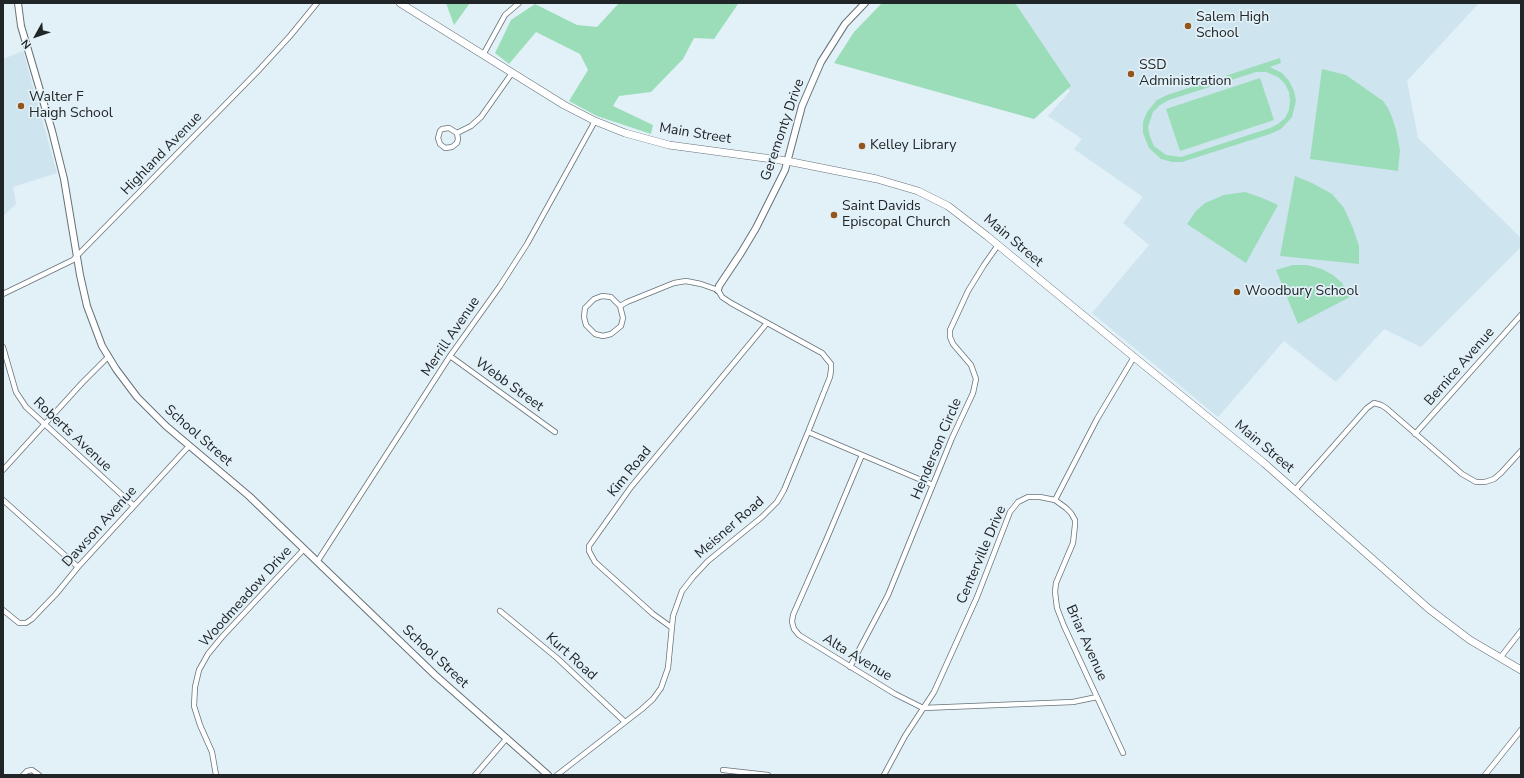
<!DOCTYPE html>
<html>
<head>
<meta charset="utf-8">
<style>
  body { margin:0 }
  #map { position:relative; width:1524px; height:778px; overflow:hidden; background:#e2f0f7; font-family:"Nunito Sans",sans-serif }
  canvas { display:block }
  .frame { position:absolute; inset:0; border:4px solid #202527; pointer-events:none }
  .north { position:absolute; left:16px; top:16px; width:40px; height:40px; -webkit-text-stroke:3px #e2f0f7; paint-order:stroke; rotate:230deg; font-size:11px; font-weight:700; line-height:16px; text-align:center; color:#202527 }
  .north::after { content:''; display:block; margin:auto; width:14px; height:18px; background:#202527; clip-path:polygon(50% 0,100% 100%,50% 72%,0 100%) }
</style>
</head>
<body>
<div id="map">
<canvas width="1524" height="778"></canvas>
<div class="frame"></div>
<div class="north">N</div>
</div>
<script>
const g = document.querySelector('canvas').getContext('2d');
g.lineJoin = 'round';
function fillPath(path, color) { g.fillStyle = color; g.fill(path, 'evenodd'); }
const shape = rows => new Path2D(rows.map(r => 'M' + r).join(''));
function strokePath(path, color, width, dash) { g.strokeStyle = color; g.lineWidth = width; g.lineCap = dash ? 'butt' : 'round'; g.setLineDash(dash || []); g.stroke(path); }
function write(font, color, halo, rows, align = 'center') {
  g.font = font + ' "Nunito Sans",sans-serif'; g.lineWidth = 3.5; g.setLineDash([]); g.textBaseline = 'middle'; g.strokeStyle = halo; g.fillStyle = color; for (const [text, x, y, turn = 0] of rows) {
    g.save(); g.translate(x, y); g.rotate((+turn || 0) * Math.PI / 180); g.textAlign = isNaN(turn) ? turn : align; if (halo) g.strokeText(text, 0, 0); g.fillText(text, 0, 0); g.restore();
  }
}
fillPath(shape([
  [1009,3,1479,3,1407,81,1418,138,1521,238,1521,247,1421,347,1384,329,1336,382,1284,341,1218,417,1092,313,1149,245,1123,223,1143,197,1074,149,1082,139,1048,116,1070,91],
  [23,51,57,173,13,187,16,204,3,216,3,59]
]), '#cee4ef');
fillPath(shape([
  [446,3,470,3,454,25],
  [619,3,741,3,738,4,714,39,694,38,683,59,651,92,619,96,613,106,653,125,651,134,597,116,569,101,588,70,580,54,536,32,509,64,495,53,511,20,535,4,577,25,597,27],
  [882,3,1015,3,1071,86,1034,119,834,63,854,32],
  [1280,58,1281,63,1270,67,1282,73,1289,81,1294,91,1296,101,1292,117,1281,129,1270,134,1182,162,1172,162,1161,159,1149,148,1143,133,1143,122,1147,112,1157,100,1167,95],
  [1256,72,1266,72,1278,77,1285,84,1289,92,1290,101,1289,110,1285,118,1278,124,1270,128,1181,157,1166,155,1154,146,1150,137,1148,127,1153,112,1160,105,1169,100],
  [1322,69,1346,75,1383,101,1388,108,1392,117,1396,130,1400,150,1398,171,1310,159],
  [1260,78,1274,120,1180,151,1166,109],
  [1295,176,1312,183,1332,194,1344,208,1353,228,1359,246,1359,264,1280,256],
  [1245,192,1260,197,1278,205,1246,263,1187,224,1196,211,1205,203,1224,195],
  [1293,265,1307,265,1322,269,1333,275,1342,283,1350,297,1298,324,1276,270]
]), '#9bddb9');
const minor = shape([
  [483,55,505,15,519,3],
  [457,133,458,139,457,143,452,147,445,148,440,144,438,138,440,131,442,129,449,128,457,133,471,126,481,117,512,73],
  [3,294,73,260,258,71,290,36,317,3],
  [3,347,16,392,26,407,134,506],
  [450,356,555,432],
  [808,432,933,485],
  [1415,434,1521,315],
  [862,455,827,538,793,615,792,622,794,629,799,635,895,694,923,708,1073,702,1097,697],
  [3,470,82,383,108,357],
  [1295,490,1367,408,1374,403,1381,405,1386,408,1462,474,1476,482,1485,482,1494,479,1501,473,1521,451],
  [3,500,78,567],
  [1055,500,1066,508,1071,513,1075,520,1075,525,1073,543,1056,583,1055,592,1057,608,1064,626,1123,753],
  [317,562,450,356,500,286,527,244,595,121],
  [3,610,19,623,26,623,32,619,56,594,78,567,189,446],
  [500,611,557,658,625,722],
  [671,627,653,614,595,562,589,551,589,546,631,487,767,323],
  [1500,658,1521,631],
  [850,667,888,595,952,438,973,393,976,379,971,365,953,344,950,337,950,330,968,291,984,265,998,245],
  [723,770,768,775],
  [23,775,27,771,32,770,39,775],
  [216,775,212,752,200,725,194,706,195,687,199,670,208,654,222,637,304,549],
  [475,775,507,738],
  [557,775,642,709,653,699,661,688,668,668,673,616,682,591,693,577,708,561,762,517,777,502,784,490,808,432,830,377,831,370,831,364,822,353,731,303,722,297,718,290,701,284,686,281,674,283,627,302,620,306,623,318,621,326,611,334,603,336,595,334,586,325,584,317,585,308,594,299,602,296,611,297,620,306],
  [884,775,905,736,934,692,977,597,1010,512,1018,502,1028,497,1040,497,1055,500,1097,419,1134,357],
  [1485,775,1521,730]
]);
const tertiary = shape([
  [18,3,21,26,52,131,64,179,80,275,87,306,102,346,116,369,137,397,166,426,249,496,435,675,548,775],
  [718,290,719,286,741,253,756,228,785,170,802,106,821,62,845,24,865,3]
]);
const secondary = shape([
  [400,3,564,105,595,121,625,133,669,145,787,161,877,179,918,191,948,206,987,236,1134,357,1264,463,1429,609,1470,640,1521,670]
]);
strokePath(minor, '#667278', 6);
strokePath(tertiary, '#667278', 8);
strokePath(secondary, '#667278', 8);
strokePath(minor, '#fff', 4.5);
strokePath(tertiary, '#fff', 6);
strokePath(secondary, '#fff', 7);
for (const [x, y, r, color] of [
  [1188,26,4,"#93551b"],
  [1131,74,4,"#93551b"],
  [21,106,4,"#93551b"],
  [862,146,4,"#93551b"],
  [834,215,4,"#93551b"],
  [1237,292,4,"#93551b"]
]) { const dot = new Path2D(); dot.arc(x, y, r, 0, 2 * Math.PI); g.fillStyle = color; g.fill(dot); strokePath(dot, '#e2f0f7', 1.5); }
write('14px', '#202527', '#e2f0f7', [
  ["Salem High",1196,18],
  ["School",1196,34],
  ["SSD",1139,66],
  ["Administration",1139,82],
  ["Walter F",29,98],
  ["Haigh School",29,114],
  ["Kelley Library",870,146],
  ["Saint Davids",842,207],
  ["Episcopal Church",842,223],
  ["Woodbury School",1245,292]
], 'left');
write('14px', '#202527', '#e2f0f7', [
  ["Geremonty Drive",783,130,-71],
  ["Main Street",695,134,9],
  ["Highland Avenue",162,154,-46],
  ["Main Street",1013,241,40],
  ["Merrill Avenue",451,337,-56],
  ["Bernice Avenue",1460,367,-49],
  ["Webb Street",509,385,36],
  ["Roberts Avenue",72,435,43],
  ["School Street",198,436,41],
  ["Main Street",1264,447,40],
  ["Henderson Circle",937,449,-67],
  ["Kim Road",630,472,-51],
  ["Dawson Avenue",100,527,-48],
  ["Meisner Road",730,528,-41],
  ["Centerville Drive",982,555,-67],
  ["Woodmeadow Drive",246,597,-48],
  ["Briar Avenue",1086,643,66],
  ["School Street",435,657,43],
  ["Kurt Road",571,657,42],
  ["Alta Avenue",857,658,31]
]);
</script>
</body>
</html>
